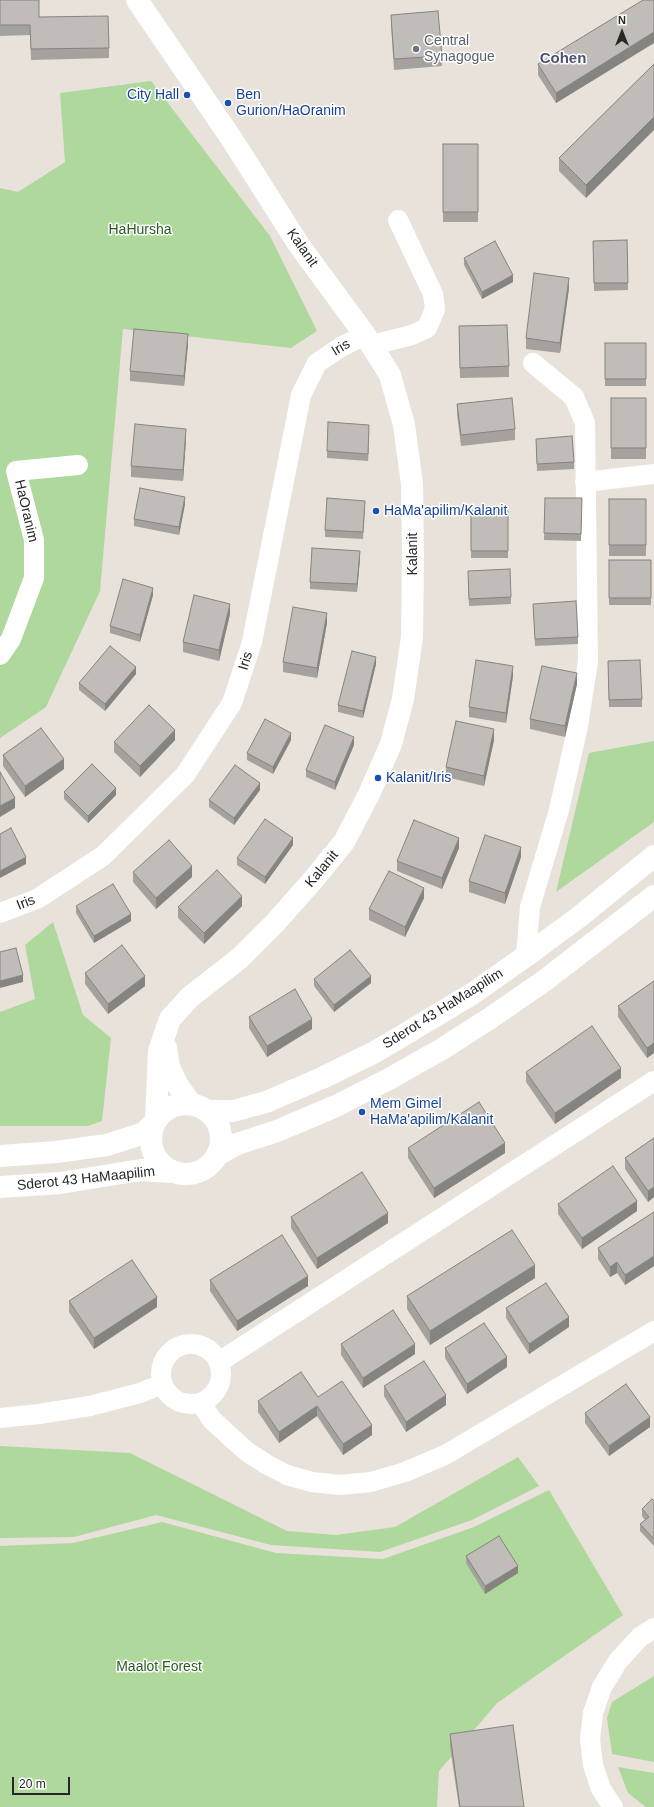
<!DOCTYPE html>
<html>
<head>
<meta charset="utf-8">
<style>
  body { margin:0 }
  #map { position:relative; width:654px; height:1807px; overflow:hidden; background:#e8e2da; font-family:Helvetica,sans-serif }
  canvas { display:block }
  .north { position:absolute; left:602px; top:12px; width:40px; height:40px; -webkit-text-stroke:3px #fff; paint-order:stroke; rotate:0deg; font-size:11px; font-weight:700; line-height:16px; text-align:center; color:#272727 }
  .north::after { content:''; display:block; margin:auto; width:14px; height:18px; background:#272727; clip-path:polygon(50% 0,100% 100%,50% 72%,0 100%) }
  .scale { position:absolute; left:12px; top:1777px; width:58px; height:18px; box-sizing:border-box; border:2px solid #272727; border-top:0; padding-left:5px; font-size:12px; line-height:14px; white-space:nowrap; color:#272727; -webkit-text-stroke:3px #fff; paint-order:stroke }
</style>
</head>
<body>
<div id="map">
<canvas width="654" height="1807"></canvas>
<div class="north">N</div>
<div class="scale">20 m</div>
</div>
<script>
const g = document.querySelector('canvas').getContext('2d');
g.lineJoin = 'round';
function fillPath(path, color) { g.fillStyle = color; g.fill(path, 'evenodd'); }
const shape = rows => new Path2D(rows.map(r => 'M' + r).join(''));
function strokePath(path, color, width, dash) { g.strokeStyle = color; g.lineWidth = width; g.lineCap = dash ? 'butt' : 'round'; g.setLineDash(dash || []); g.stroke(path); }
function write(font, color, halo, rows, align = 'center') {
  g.font = font + ' Helvetica,sans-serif'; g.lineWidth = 3; g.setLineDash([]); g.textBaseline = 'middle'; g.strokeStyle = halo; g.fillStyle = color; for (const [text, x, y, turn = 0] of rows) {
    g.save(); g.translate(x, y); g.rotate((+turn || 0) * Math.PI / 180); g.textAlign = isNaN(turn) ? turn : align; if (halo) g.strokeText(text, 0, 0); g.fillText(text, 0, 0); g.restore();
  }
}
fillPath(shape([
  [151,81,270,236,317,331,291,348,123,329,100,591,46,707,0,738,0,188,18,192,65,162,60,93],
  [654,741,654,822,556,892,589,753],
  [53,922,83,1015,111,1038,102,1121,88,1126,0,1126,0,1012,35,999,25,945],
  [0,1446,130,1453,287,1531,336,1535,395,1527,518,1457,539,1486,472,1520,380,1552,271,1545,156,1515,74,1537,0,1538],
  [549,1490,623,1615,497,1703,439,1771,437,1807,0,1807,0,1546,73,1543,162,1522,276,1553,383,1559,474,1527],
  [654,1676,654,1762,612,1754,607,1718,612,1702],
  [618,1767,654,1773,654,1807,646,1807,628,1793]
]), '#aed89c');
strokePath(shape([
  [372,345,412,335,427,328,435,309,433,294,398,220],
  [585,482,654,474],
  [0,655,11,639,34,578,34,540,16,471,78,465],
  [0,913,37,899,103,856,185,775,232,703,252,642,301,395,317,363,341,347,365,335],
  [526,956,530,907,559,810,578,726,588,661,585,423,574,397,533,363],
  '161 1374a30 30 0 1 1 60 0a30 30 0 1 1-60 0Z',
  [219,1362,654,1081],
  [201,1403,212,1420,246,1451,266,1464,287,1475,312,1482,340,1485,371,1482,405,1472,445,1455,654,1331],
  [0,1418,39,1414,90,1406,140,1393,162,1384],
  [613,1807,601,1789,593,1765,590,1739,593,1713,602,1687,618,1661,640,1637,654,1628]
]), '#fff', 20);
strokePath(shape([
  [137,0,231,138,299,245,365,335,390,375,404,425,412,484,413,558,412,637,403,699,391,744,369,794,344,842,313,880,275,923,240,958,190,997,170,1019,159,1051,156,1119],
  [166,1048,169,1067,177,1084,191,1104]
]), '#fff', 22);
strokePath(shape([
  '151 1139a35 35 0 1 1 70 0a35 35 0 1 1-70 0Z',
  [207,1111,233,1111,266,1102,322,1078,375,1052,472,994,526,956,579,917,654,856],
  [217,1155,237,1144,277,1131,336,1106,389,1079,442,1049,489,1019,544,981,654,896],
  [0,1156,56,1152,107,1145,144,1133,154,1123],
  [0,1187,60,1183,141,1170,171,1172]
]), '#fff', 22);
fillPath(shape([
  [0,0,109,48,109,58,31,60,30,35,0,36],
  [654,0,654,43,556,103,538,75,538,64],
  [391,15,442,56,442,66,394,70,391,25],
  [654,64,586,198,559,171,559,158],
  [443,144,478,144,478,222,443,222],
  [627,240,628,290,594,291,593,241],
  [464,258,513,282,482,299,464,265],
  [569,288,560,353,526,349,526,338],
  [459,326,509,366,509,377,460,378],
  [605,343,646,343,646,386,605,386],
  [188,344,184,386,130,381,130,371],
  [611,398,646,398,646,459,611,459],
  [457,404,515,429,515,440,461,446,457,414],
  [369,432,368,461,327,458,327,451],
  [186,439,183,481,131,477,131,466],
  [536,439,574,462,574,469,537,471],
  [545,498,582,498,581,541,544,540],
  [609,499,646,499,646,556,609,556],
  [185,504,179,535,134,526,134,519],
  [365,508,363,539,325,537,325,530],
  [471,511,508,511,508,558,471,558],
  [360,558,357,592,310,589,310,582],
  [609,560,651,560,651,605,609,605],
  [468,578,511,597,511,604,469,606],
  [153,595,140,642,110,633,110,626],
  [533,604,578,637,578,644,535,646],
  [230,614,219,661,183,652,183,642],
  [327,623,317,678,283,672,283,662],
  [608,661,642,699,642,707,609,707],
  [376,664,363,718,338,712,338,705],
  [136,674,105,711,79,690,79,683],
  [513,676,506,723,469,717,469,707],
  [577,684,565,737,530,729,530,719],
  [175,740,140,777,114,752,114,742],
  [291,740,273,774,247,760,247,753],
  [494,740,484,786,446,777,446,767],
  [354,745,335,790,306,777,306,770],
  [3,755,64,769,25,797,3,766],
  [260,790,234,825,209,807,209,800],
  [64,792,116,795,88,823,64,799],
  [293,845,265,884,237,865,237,858],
  [459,848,442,889,397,871,397,861],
  [521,857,505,904,469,892,469,881],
  [133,872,192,877,156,909,133,882],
  [424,898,405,937,369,920,369,909],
  [76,906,131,921,94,943,76,913],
  [242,906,204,944,178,918,178,907],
  [85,973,145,986,108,1014,85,984],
  [314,979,371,983,334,1012,314,986],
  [654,981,654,1053,647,1058,618,1017,618,1006],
  [249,1017,312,1029,267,1057,249,1028],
  [526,1072,621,1078,555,1124,526,1082],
  [654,1138,654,1197,648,1202,625,1169,625,1158],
  [408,1148,505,1153,434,1198,408,1158],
  [558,1204,637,1211,582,1249,558,1214],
  [654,1212,654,1266,625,1285,617,1273,610,1277,598,1259,598,1248],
  [291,1217,388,1223,317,1269,291,1228],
  [535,1278,430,1345,407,1309,407,1296],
  [210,1280,308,1286,237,1331,210,1291],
  [69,1301,157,1307,94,1349,69,1312],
  [506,1308,569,1327,529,1354,506,1318],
  [341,1344,415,1354,363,1388,341,1355],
  [445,1348,507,1367,467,1394,445,1358],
  [384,1386,446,1405,406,1432,384,1396],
  [318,1397,372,1435,343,1455,317,1416,279,1443,258,1412,258,1401],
  [585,1413,650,1427,609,1456,585,1423],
  [654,1501,654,1546,640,1531,640,1524,645,1520,642,1516,642,1509],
  [466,1556,518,1573,485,1594,466,1563],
  [450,1734,524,1807,459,1807,450,1747]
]), '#a5a29d');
fillPath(shape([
  [654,32,654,43,556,103,556,93],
  [654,117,654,130,586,198,586,185],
  [513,275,513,282,482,299,482,292],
  [569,278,569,288,560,353,560,343],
  [188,334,188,344,184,386,184,376],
  [369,425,369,432,368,461,368,454],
  [186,429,186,439,183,481,183,470],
  [185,497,185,504,179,535,179,527],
  [360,551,360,558,357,592,357,584],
  [153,588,153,595,140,642,140,635],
  [230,604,230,614,219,661,219,650],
  [327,613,327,623,317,678,317,668],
  [376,657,376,664,363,718,363,711],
  [513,666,513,676,506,723,506,713],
  [136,667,136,674,105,711,105,704],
  [577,673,577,684,565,737,565,726],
  [494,729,494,740,484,786,484,776],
  [175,730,175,740,140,777,140,766],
  [291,733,291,740,273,774,273,767],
  [354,737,354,745,335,790,335,782],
  [64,759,64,769,25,797,25,786],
  [260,783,260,790,234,825,234,818],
  [116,788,116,795,88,823,88,816],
  [15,798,15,808,0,817,0,806],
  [293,838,293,845,265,884,265,877],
  [459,838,459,848,442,889,442,878],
  [521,847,521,857,505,904,505,893],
  [26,857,26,864,0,878,0,871],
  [192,866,192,877,156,909,156,898],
  [424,888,424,898,405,937,405,927],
  [242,896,242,906,204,944,204,933],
  [131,914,131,921,94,943,94,936],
  [23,975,23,982,0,988,0,981],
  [145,976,145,986,108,1014,108,1004],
  [371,976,371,983,334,1012,334,1005],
  [312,1019,312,1029,267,1057,267,1046],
  [654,1043,654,1053,647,1058,647,1048],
  [621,1068,621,1078,555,1124,555,1113],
  [505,1143,505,1153,434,1198,434,1188],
  [654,1187,654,1197,648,1202,648,1191],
  [637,1201,637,1211,582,1249,582,1238],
  [388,1213,388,1223,317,1269,317,1258],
  [654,1256,654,1266,625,1285,625,1275],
  [617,1262,617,1273,610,1277,610,1267],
  [535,1265,535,1278,430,1345,430,1331],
  [308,1276,308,1286,237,1331,237,1321],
  [157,1297,157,1307,94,1349,94,1338],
  [569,1317,569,1327,529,1354,529,1344],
  [415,1344,415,1354,363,1388,363,1378],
  [507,1357,507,1367,467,1394,467,1384],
  [446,1395,446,1405,406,1432,406,1422],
  [317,1406,317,1416,279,1443,279,1432],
  [650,1417,650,1427,609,1456,609,1446],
  [372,1425,372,1435,343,1455,343,1444],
  [518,1566,518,1573,485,1594,485,1586]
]), '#868480');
const building = shape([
  [0,0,39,0,39,17,108,16,109,48,31,49,30,25,0,25,0,0],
  [643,0,654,0,654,32,556,93,538,64,643,0],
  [438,11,442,56,394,59,391,15,438,11],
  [654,64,654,117,586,185,559,158,654,64],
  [443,144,478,144,478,212,443,212,443,144],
  [627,240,628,283,594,283,593,241,627,240],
  [495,241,513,275,482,292,464,258,495,241],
  [534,273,569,278,560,343,526,338,534,273],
  [507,325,509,366,460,368,459,326,507,325],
  [134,329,188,334,184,376,130,371,134,329],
  [605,343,646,343,646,379,605,379,605,343],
  [512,398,515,429,461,435,457,404,512,398],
  [611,398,646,398,646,448,611,448,611,398],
  [328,422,369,425,368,454,327,451,328,422],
  [135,424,186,429,183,470,131,466,135,424],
  [572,436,574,462,537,464,536,439,572,436],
  [140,488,185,497,179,527,134,519,140,488],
  [327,498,365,501,363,532,325,530,327,498],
  [545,498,582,498,581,534,544,533,545,498],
  [609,499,646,499,646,545,609,545,609,499],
  [471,511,508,511,508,551,471,551,471,511],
  [312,548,360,551,357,584,310,582,312,548],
  [609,560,651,560,651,598,609,598,609,560],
  [510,569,511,597,469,599,468,571,510,569],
  [123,579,153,588,140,635,110,626,123,579],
  [194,595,230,604,219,650,183,642,194,595],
  [576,601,578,637,535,639,533,604,576,601],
  [293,607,327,613,317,668,283,662,293,607],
  [110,646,136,667,105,704,79,683,110,646],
  [352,651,376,657,363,711,338,705,352,651],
  [476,660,513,666,506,713,469,707,476,660],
  [640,660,642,699,609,700,608,661,640,660],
  [542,666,577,673,565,726,530,719,542,666],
  [149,705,175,730,140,766,114,742,149,705],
  [265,719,291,733,273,767,247,753,265,719],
  [456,721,494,729,484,776,446,767,456,721],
  [325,725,354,737,335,782,306,770,325,725],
  [41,728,64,759,25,786,3,755,41,728],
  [92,764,116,788,88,816,64,792,92,764],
  [235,765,260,783,234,818,209,800,235,765],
  [0,772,15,798,0,806,0,772],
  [265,819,293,838,265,877,237,858,265,819],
  [414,820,459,838,442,878,397,861,414,820],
  [11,828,26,857,0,871,0,834,11,828],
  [485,835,521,847,505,893,469,881,485,835],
  [169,840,192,866,156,898,133,872,169,840],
  [217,870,242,896,204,933,178,907,217,870],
  [389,871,424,888,405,927,369,909,389,871],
  [113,884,131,914,94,936,76,906,113,884],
  [122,945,145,976,108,1004,85,973,122,945],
  [16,948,23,975,0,981,0,952,16,948],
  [350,950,371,976,334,1005,314,979,350,950],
  [654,981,654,1043,647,1048,618,1006,654,981],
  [295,989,312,1019,267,1046,249,1017,295,989],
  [592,1026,621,1068,555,1113,526,1072,592,1026],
  [479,1102,505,1143,434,1188,408,1148,479,1102],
  [654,1138,654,1187,648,1191,625,1158,654,1138],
  [613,1166,637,1201,582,1238,558,1204,613,1166],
  [362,1172,388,1213,317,1258,291,1217,362,1172],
  [654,1212,654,1256,625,1275,617,1262,610,1267,598,1248,654,1212],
  [512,1230,535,1265,430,1331,407,1296,512,1230],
  [282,1235,308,1276,237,1321,210,1280,282,1235],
  [132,1260,157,1297,94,1338,69,1301,132,1260],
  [546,1283,569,1317,529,1344,506,1308,546,1283],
  [393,1310,415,1344,363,1378,341,1344,393,1310],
  [484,1323,507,1357,467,1384,445,1348,484,1323],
  [424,1361,446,1395,406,1422,384,1386,424,1361],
  [301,1372,318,1397,342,1381,372,1425,343,1444,317,1406,279,1432,258,1401,301,1372],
  [626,1384,650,1417,609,1446,585,1413,626,1384],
  [652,1499,654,1501,654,1539,640,1524,649,1517,642,1509,652,1499],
  [499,1536,518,1566,485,1586,466,1556,499,1536],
  [513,1725,524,1807,460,1807,450,1734,513,1725]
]);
fillPath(building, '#c0bcb7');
strokePath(building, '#868480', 1);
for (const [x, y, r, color] of [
  [416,49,4,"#6b7280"],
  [187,95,4,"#1a4fb4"],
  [228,103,4,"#1a4fb4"],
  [376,511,4,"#1a4fb4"],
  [378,778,4,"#1a4fb4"],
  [362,1112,4,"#1a4fb4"]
]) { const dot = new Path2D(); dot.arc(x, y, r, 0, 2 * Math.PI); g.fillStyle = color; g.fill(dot); strokePath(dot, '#fff', 1.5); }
write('14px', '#5b616d', '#fff', [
  ["Central",424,41],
  ["Synagogue",424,57]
], 'left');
write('14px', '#164399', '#fff', [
  ["City Hall",179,95,"right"],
  ["Ben",236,95],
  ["Gurion/HaOranim",236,111],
  ["HaMa'apilim/Kalanit",384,511],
  ["Kalanit/Iris",386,778],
  ["Mem Gimel",370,1104],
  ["HaMa'apilim/Kalanit",370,1120]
], 'left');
write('14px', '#2a5a21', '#fff', [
  ["HaHursha",140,230],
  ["Maalot Forest",159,1667]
]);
write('14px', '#272727', '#fff', [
  ["Kalanit",302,248,55],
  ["Iris",341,348,-31],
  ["HaOranim",26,511,77],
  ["Kalanit",413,554,-90],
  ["Iris",246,661,-73],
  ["Kalanit",322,869,-50],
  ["Iris",26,903,-22],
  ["Sderot 43 HaMaapilim",443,1009,-32],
  ["Sderot 43 HaMaapilim",86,1179,-6]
]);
write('bold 15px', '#4d5271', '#fff', [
  ["Cohen",563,59]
]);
</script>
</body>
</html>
